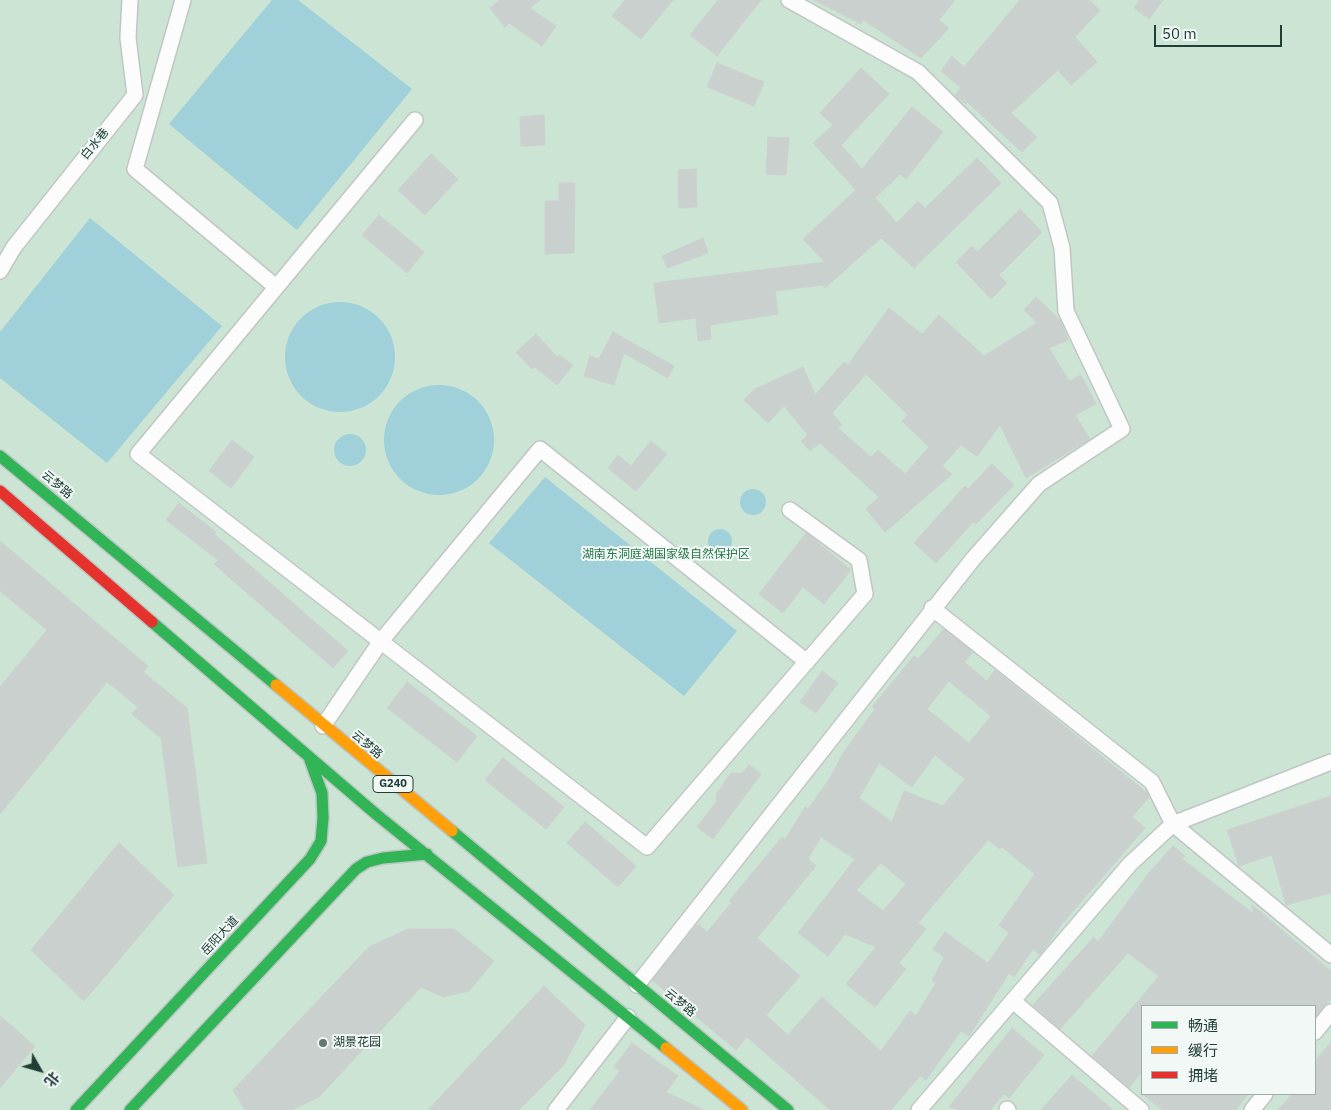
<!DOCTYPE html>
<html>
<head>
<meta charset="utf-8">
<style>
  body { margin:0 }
  #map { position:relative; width:1331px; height:1110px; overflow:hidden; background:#e3e9e6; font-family:"IBM Plex Sans","Noto Sans SC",sans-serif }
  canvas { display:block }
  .legend { position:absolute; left:1141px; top:1005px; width:175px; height:90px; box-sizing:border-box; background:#f1f8f5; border:1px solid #9dada9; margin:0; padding:6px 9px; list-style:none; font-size:15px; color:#203d37 }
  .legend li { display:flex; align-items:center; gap:10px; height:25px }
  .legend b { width:25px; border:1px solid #9dada9 }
  .north { position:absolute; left:15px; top:1045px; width:50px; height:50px; -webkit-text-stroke:4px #f1f8f5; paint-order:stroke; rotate:128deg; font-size:14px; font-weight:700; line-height:20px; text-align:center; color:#203d37 }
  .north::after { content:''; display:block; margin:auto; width:18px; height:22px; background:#203d37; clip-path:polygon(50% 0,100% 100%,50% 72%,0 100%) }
  .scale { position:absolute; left:1154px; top:25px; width:128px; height:22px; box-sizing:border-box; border:2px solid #203d37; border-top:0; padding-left:6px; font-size:15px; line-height:18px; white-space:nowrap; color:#203d37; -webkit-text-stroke:4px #f1f8f5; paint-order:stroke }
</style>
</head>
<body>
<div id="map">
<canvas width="1331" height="1110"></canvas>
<ul class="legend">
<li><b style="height:6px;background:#30b455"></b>畅通</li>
<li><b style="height:6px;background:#ff9f0a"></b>缓行</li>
<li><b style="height:6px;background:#e5322d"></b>拥堵</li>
</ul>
<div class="north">北</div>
<div class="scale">50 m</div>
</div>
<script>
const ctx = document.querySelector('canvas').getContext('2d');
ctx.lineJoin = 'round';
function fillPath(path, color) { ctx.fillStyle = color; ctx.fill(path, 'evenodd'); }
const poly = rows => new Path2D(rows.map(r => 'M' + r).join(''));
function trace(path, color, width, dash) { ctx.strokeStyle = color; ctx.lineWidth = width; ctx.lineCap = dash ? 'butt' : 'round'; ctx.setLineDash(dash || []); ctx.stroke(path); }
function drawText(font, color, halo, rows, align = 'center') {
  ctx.font = font + ' "IBM Plex Sans","Noto Sans SC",sans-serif'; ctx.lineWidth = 4; ctx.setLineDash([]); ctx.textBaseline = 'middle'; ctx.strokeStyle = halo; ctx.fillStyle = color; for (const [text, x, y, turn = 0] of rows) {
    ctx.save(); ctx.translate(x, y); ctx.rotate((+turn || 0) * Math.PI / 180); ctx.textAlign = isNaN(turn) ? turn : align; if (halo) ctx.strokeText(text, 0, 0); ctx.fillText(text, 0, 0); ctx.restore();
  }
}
fillPath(poly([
  [0,0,1331,0,1331,1110,0,1110],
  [1142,1006,1315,1006,1315,1094,1142,1094]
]), '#cbe4d3');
fillPath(poly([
  [272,0,298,0,412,89,297,230,169,124],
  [90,218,222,326,107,463,0,378,0,332],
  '285 357a55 55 0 1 1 110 0a55 55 0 1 1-110 0Z',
  '384 440a55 55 0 1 1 110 0a55 55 0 1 1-110 0Z',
  '334 450a16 16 0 1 1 32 0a16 16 0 1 1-32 0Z',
  [545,477,737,631,684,696,489,543],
  '740 502a13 13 0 1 1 26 0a13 13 0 1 1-26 0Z',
  '708 541a12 12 0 1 1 24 0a12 12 0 1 1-24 0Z'
]), '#a0d0da');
const building = poly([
  [500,0,540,0,530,8,556,26,542,46,509,23,505,27,490,8,500,0],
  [625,0,673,0,641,39,612,16,625,0],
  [718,0,761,0,717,56,690,35,718,0],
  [814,0,955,0,939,20,949,28,921,58,863,20,861,24,814,0],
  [1020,0,1089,0,1100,10,1075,37,1097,62,1071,85,1058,70,1011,113,1037,137,1022,152,967,102,966,104,955,95,961,88,941,71,952,56,964,67,1020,0],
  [1140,0,1163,0,1149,19,1134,8,1140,0],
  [717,63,764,82,754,106,707,87,717,63],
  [861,68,889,94,841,145,862,169,912,107,943,132,906,179,900,174,875,198,897,223,918,201,925,208,977,158,1001,183,914,268,881,238,825,288,823,285,775,291,778,314,710,325,711,339,698,341,696,318,659,323,654,283,825,262,803,239,856,190,813,143,833,125,820,113,861,68],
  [544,115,545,145,521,146,520,117,544,115],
  [768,137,789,138,786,175,766,174,768,137],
  [431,154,458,179,425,215,398,190,431,154],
  [696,169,697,207,679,208,678,170,696,169],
  [559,183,575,183,574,253,545,254,545,201,559,201,559,183],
  [1020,209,1042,232,999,275,1007,283,991,299,956,262,972,246,977,252,1020,209],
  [379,215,424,252,407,273,362,235,379,215],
  [703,238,708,253,667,268,662,256,703,238],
  [1036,297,1060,320,1068,340,1049,348,1069,381,1081,375,1096,404,1075,415,1090,439,1026,478,1000,425,977,456,961,445,942,466,952,474,885,532,866,509,879,497,820,443,810,451,801,441,808,435,784,406,768,423,744,400,755,389,803,367,815,395,844,362,848,365,889,308,922,334,939,315,984,356,1037,323,1024,310,1036,297],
  [866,374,908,415,902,421,929,447,905,474,878,450,871,457,838,428,842,425,832,413,866,374],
  [613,332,674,366,668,378,624,353,614,385,584,376,590,356,599,359,613,332],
  [536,334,557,357,559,355,573,365,557,385,535,367,532,369,516,352,536,334],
  [232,440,254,457,231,488,209,471,232,440],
  [651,441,667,454,636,491,608,468,618,455,631,466,651,441],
  [992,464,1014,485,976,524,973,522,936,563,914,543,965,486,968,489,992,464],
  [179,503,216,532,214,534,348,651,333,668,214,564,218,560,166,520,179,503],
  [806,533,851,570,824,604,803,587,783,613,759,594,806,533],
  [0,541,148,666,143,672,187,708,207,863,178,867,161,738,132,714,138,707,107,682,0,814,0,687,47,630,0,591,0,541],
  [944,629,973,652,964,662,987,681,995,670,1147,793,1149,797,1132,817,1145,828,1061,925,1040,955,1033,949,1014,977,1009,973,969,1036,961,1031,926,1080,920,1076,891,1110,830,1110,747,1037,736,1050,652,980,698,924,707,932,731,903,729,901,782,837,785,840,805,807,808,809,830,778,843,753,875,709,872,707,914,656,918,659,944,629],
  [949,681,991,716,969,743,927,709,949,681],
  [935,755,965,779,943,806,904,791,892,822,859,798,879,763,912,787,935,755],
  [821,837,855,859,798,933,828,956,845,934,876,947,846,984,875,1007,906,969,899,963,926,929,918,923,988,840,1000,849,1002,847,1035,874,999,925,1009,933,988,963,945,932,933,949,944,957,932,981,936,983,916,1016,910,1011,881,1051,822,997,788,1035,766,1015,800,976,757,938,816,866,808,859,821,837],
  [881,863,906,884,883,911,856,890,881,863],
  [822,671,838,683,816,713,800,702,822,671],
  [407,682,477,736,457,762,387,708,407,682],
  [503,758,564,807,546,829,485,780,503,758],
  [749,765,761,774,713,839,697,827,716,802,717,793,731,773,743,773,749,765],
  [1331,796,1331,893,1286,905,1272,855,1239,866,1227,830,1331,796],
  [585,822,636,866,618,887,567,843,585,822],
  [119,843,174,895,84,1001,31,950,119,843],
  [1173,846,1185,856,1182,859,1254,914,1251,904,1331,971,1331,999,1315,1017,1315,1006,1142,1006,1142,1072,1129,1088,1092,1056,1159,976,1128,953,1060,1029,1033,1005,1094,937,1098,942,1148,874,1173,846],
  [408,929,454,929,494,961,469,991,443,997,421,987,319,1097,292,1110,245,1110,233,1090,369,947,408,929],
  [544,986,585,1025,563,1066,519,1110,428,1110,544,986],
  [0,1016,35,1046,0,1088,0,1016],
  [1012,1028,1044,1055,1009,1098,1004,1094,990,1110,960,1110,949,1107,1012,1028],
  [1331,1042,1331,1110,1278,1110,1292,1094,1315,1094,1315,1061,1331,1042],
  [632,1043,678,1076,666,1092,704,1110,590,1110,620,1071,614,1067,632,1043],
  [1072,1075,1113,1110,1041,1110,1072,1075],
  [1142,1094,1248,1094,1236,1110,1163,1110,1142,1094]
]);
fillPath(building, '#cad0ce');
trace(building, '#cbd2cf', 1);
const street = poly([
  [183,0,135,169,276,287],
  [415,120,138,454,647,847,865,594,859,560,790,510],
  [0,271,14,247,135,95,128,38,130,0],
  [932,608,1152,782,1173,824,1331,955],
  [323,726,381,641,540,449,807,662],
  [637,985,973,559,1039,484,1122,429,1066,311,1062,248,1050,203,918,72,789,0],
  [1013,1001,1141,1110],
  [1315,1032,1331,1012],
  [1007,1109,1008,1110],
  [556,1110,628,1017],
  [919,1110,1130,864,1173,824,1331,762],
  [1252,1110,1265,1094]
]);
const fast = poly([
  [0,456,276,685],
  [152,622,377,815,666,1048],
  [452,831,788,1110],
  [76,1110,310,859,321,841,323,818,322,793,310,760],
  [130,1110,356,869,367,862,383,858,427,854]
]);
const slow = poly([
  [276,685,452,831],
  [666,1048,742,1110]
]);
const jam = poly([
  [0,491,152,622]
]);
trace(street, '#c0c6c4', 18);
trace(fast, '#bbc5c3', 14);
trace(slow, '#bbc5c3', 14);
trace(jam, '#bbc5c3', 14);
trace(street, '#fbfcfb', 15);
trace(fast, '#30b455', 11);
trace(slow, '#ff9f0a', 11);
trace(jam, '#e5322d', 11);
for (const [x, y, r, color] of [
  [323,1043,5,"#647974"]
]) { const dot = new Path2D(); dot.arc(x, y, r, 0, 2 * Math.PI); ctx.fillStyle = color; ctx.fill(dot); trace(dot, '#f1f8f5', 2); }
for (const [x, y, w] of [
  [393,784,40]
]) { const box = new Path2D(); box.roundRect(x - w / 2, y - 8.5, w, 17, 4); ctx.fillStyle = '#f1f8f5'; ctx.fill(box); trace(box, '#203d37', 1); }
drawText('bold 11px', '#203d37', null, [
  ["G240",393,784]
]);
drawText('12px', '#203d37', '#f1f8f5', [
  ["白水巷",95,144,-51],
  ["云梦路",57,485,40],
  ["云梦路",367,745,40],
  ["岳阳大道",220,936,-47],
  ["云梦路",680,1003,39]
]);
drawText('12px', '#27764a', '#f1f8f5', [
  ["湖南东洞庭湖国家级自然保护区",666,555]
]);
drawText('12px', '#203d37', '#f1f8f5', [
  ["湖景花园",333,1043]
], 'left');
</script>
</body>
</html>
